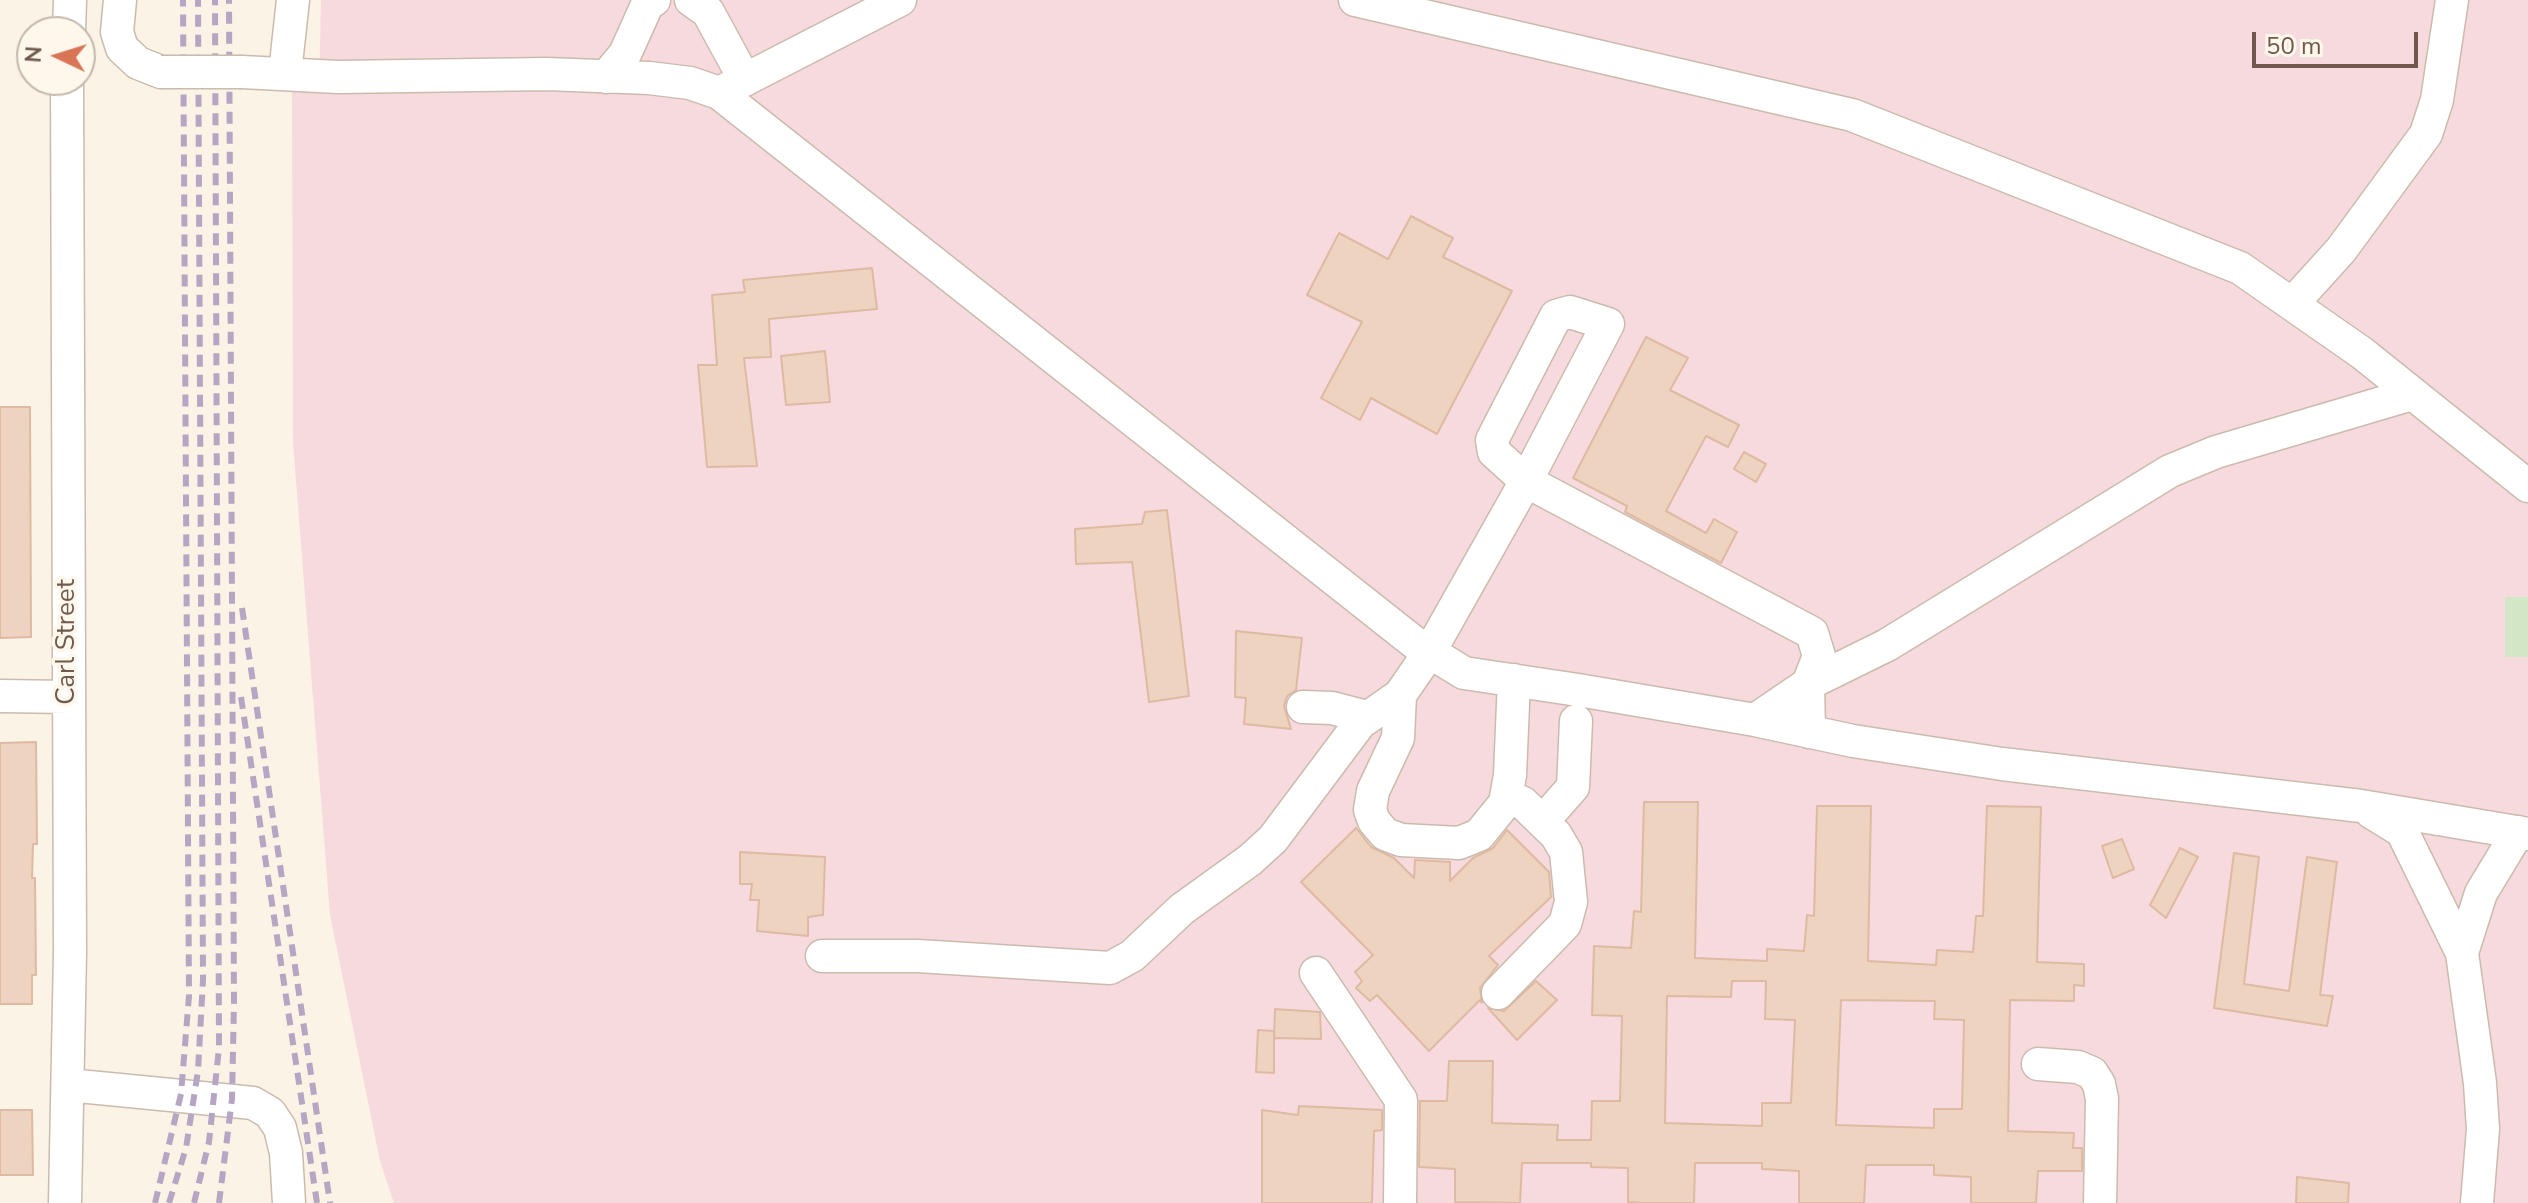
<!DOCTYPE html>
<html>
<head>
<meta charset="utf-8">
<style>
  body { margin:0 }
  #map { position:relative; width:2528px; height:1203px; overflow:hidden; background:#faf3e6; font-family:"Nunito Sans",sans-serif }
  canvas { display:block }
  .north { position:absolute; left:16px; top:16px; width:80px; height:80px; box-sizing:border-box; background:#fdf7ec; border:2px solid #c5b8ac; border-radius:50%; rotate:274deg; font-size:22px; font-weight:700; line-height:32px; text-align:center; color:#715a4d }
  .north::after { content:''; display:block; margin:auto; width:28px; height:36px; background:#d97557; clip-path:polygon(50% 0,100% 100%,50% 72%,0 100%) }
  .scale { position:absolute; left:2252px; top:32px; width:166px; height:36px; box-sizing:border-box; border:4px solid #715a4d; border-top:0; padding-left:10px; font-size:24px; line-height:28px; white-space:nowrap; color:#715a4d; -webkit-text-stroke:6px #fdf7ec; paint-order:stroke }
</style>
</head>
<body>
<div id="map">
<canvas width="2528" height="1203"></canvas>
<div class="north">N</div>
<div class="scale">50 m</div>
</div>
<script>
const ctx = document.querySelector('canvas').getContext('2d');
ctx.lineJoin = 'round';
function fillPath(path, color) { ctx.fillStyle = color; ctx.fill(path, 'evenodd'); }
const poly = rows => new Path2D(rows.map(r => 'M' + r).join(''));
function trace(path, color, width, dash) { ctx.strokeStyle = color; ctx.lineWidth = width; ctx.lineCap = dash ? 'butt' : 'round'; ctx.setLineDash(dash || []); ctx.stroke(path); }
function drawText(font, color, halo, rows, align = 'center') {
  ctx.font = font + ' "Nunito Sans",sans-serif'; ctx.lineWidth = 7; ctx.setLineDash([]); ctx.textBaseline = 'middle'; ctx.strokeStyle = halo; ctx.fillStyle = color; for (const [text, x, y, turn = 0] of rows) {
    ctx.save(); ctx.translate(x, y); ctx.rotate((+turn || 0) * Math.PI / 180); ctx.textAlign = isNaN(turn) ? turn : align; if (halo) ctx.strokeText(text, 0, 0); ctx.fillText(text, 0, 0); ctx.restore();
  }
}
fillPath(poly([
  [321,0,2528,0,2528,1203,394,1203,380,1161,330,915,293,442,292,92,319,91]
]), '#f7dade');
fillPath(poly([
  [2505,597,2528,597,2528,657,2505,657]
]), '#d3e7c6');
const building = poly([
  [1411,216,1453,238,1443,257,1512,291,1437,434,1371,398,1360,420,1321,398,1362,322,1307,295,1339,233,1388,259,1411,216],
  [872,268,877,309,769,319,771,357,744,358,757,466,707,467,698,365,717,365,712,295,745,292,743,280,872,268],
  [1646,337,1688,358,1670,390,1739,425,1728,447,1706,436,1666,511,1706,533,1714,519,1737,532,1721,563,1625,512,1627,506,1573,478,1646,337],
  [825,351,830,402,786,405,781,356,825,351],
  [0,407,30,407,31,637,0,638,0,407],
  [1744,452,1766,464,1756,482,1734,469,1744,452],
  [1167,510,1189,696,1149,702,1132,562,1076,564,1075,529,1142,524,1145,512,1167,510],
  [1236,631,1302,638,1296,690,1287,696,1284,706,1291,729,1244,724,1246,698,1235,697,1236,631],
  [36,742,37,844,33,844,32,878,35,878,36,975,32,975,32,1004,0,1004,0,743,36,742],
  [1644,802,1698,802,1695,958,1767,961,1767,949,1804,951,1807,915,1814,916,1817,806,1871,806,1868,961,1936,965,1937,950,1973,952,1976,916,1983,916,1987,806,2041,807,2037,962,2084,964,2084,986,2074,985,2074,1001,2010,1000,2008,1131,2074,1133,2073,1148,2082,1148,2082,1171,2038,1171,2036,1203,1971,1203,1971,1177,1934,1175,1934,1165,1866,1165,1864,1203,1799,1203,1799,1171,1762,1169,1762,1163,1695,1163,1694,1203,1643,1203,1628,1202,1628,1168,1591,1167,1591,1163,1522,1163,1520,1203,1455,1202,1455,1169,1419,1167,1420,1101,1447,1101,1449,1061,1493,1061,1492,1123,1558,1125,1557,1140,1591,1140,1592,1101,1620,1101,1622,1016,1592,1015,1594,946,1631,948,1634,911,1641,912,1644,802],
  [1732,981,1766,981,1765,1019,1795,1020,1791,1103,1762,1103,1762,1126,1665,1123,1667,996,1731,997,1732,981],
  [1841,1000,1935,1001,1934,1019,1964,1020,1962,1109,1934,1109,1934,1128,1836,1125,1841,1000],
  [1356,828,1371,847,1394,858,1414,878,1415,860,1450,862,1450,881,1473,858,1493,848,1507,830,1549,872,1551,897,1489,956,1498,965,1480,988,1482,1003,1480,1000,1429,1051,1377,995,1370,1001,1356,988,1362,981,1355,972,1373,955,1301,882,1356,828],
  [2122,839,2134,869,2113,878,2102,846,2122,839],
  [2180,848,2198,857,2166,918,2150,905,2180,848],
  [740,852,825,857,823,915,808,917,808,936,757,931,759,900,750,900,752,884,740,884,740,852],
  [2234,853,2259,857,2244,984,2289,991,2307,857,2337,862,2320,995,2333,996,2327,1026,2214,1008,2234,853],
  [1536,981,1557,1000,1517,1040,1488,1008,1504,1011,1536,981],
  [1275,1009,1320,1012,1321,1039,1274,1038,1274,1073,1256,1072,1258,1030,1274,1031,1274,1037,1275,1009],
  [1299,1106,1382,1110,1382,1130,1374,1131,1372,1203,1262,1203,1262,1110,1298,1115,1299,1106],
  [0,1110,32,1110,33,1175,0,1175,0,1110],
  [2297,1177,2349,1183,2348,1203,2296,1203,2297,1177]
]);
fillPath(building, '#edd3c0');
trace(building, '#debaa2', 2);
const minor = poly([
  [120,0,117,32,122,48,138,63,161,72],
  [691,0,708,12,745,80],
  [1355,0,1852,115,2240,268,2362,353,2528,486],
  [69,32,70,0],
  [242,72,338,77,547,74,649,78,690,83,719,93,1415,643,1464,673,1578,690,1755,720,1853,741,2002,764,2361,806,2528,834],
  [285,73,293,0],
  [606,77,625,54,647,5,654,0],
  [719,93,900,0],
  [2292,304,2341,250,2426,134,2437,100,2452,0],
  [1400,695,1398,738,1373,791,1370,810,1374,821,1385,834,1401,840,1459,843,1479,835,1505,803,1510,775,1514,680],
  [0,696,68,697],
  [1303,707,1332,708,1366,717],
  [1755,720,1808,684,1887,645,2170,471,2216,452,2412,394],
  [2371,812,2402,831,2462,953],
  [1543,821,1573,787,1576,721],
  [822,956,918,956,1110,968,1132,956,1182,909,1250,860,1273,839,1360,723,1400,695,1429,653,1526,481,1608,324,1570,312,1556,316,1492,440,1494,452,1526,481,1812,633,1819,656,1808,684,1809,732],
  [1316,973,1401,1100,1400,1203],
  [1498,993,1565,924,1571,902,1566,852,1556,835,1523,803,1507,796],
  [2038,1064,2078,1067,2092,1073,2099,1084,2102,1099,2100,1203],
  [68,1085,253,1103,270,1113,280,1128,286,1153,289,1203],
  [65,1203,70,952,67,80],
  [2477,1203,2483,1129,2480,1083,2462,953,2481,893,2518,832]
]);
trace(minor, '#cbbbad', 35);
trace(minor, '#fff', 32);
trace(poly([
  [242,608,330,1203],
  [241,697,317,1203],
  [155,1203,181,1094,189,996,183,0],
  [169,1203,186,1148,198,1071,203,980,198,0],
  [194,1203,209,1142,219,1048,215,0],
  [219,1203,232,1099,234,1002,229,0]
]), '#b6a6c3', 6, [12, 8]);
const minorBridge = poly([
  [161,72,242,72]
]);
trace(minorBridge, '#cbbbad', 35, []);
trace(minorBridge, '#fff', 32);
drawText('26px', '#715a4d', '#fdf7ec', [
  ["Carl Street",68,642,-90]
]);
</script>
</body>
</html>
